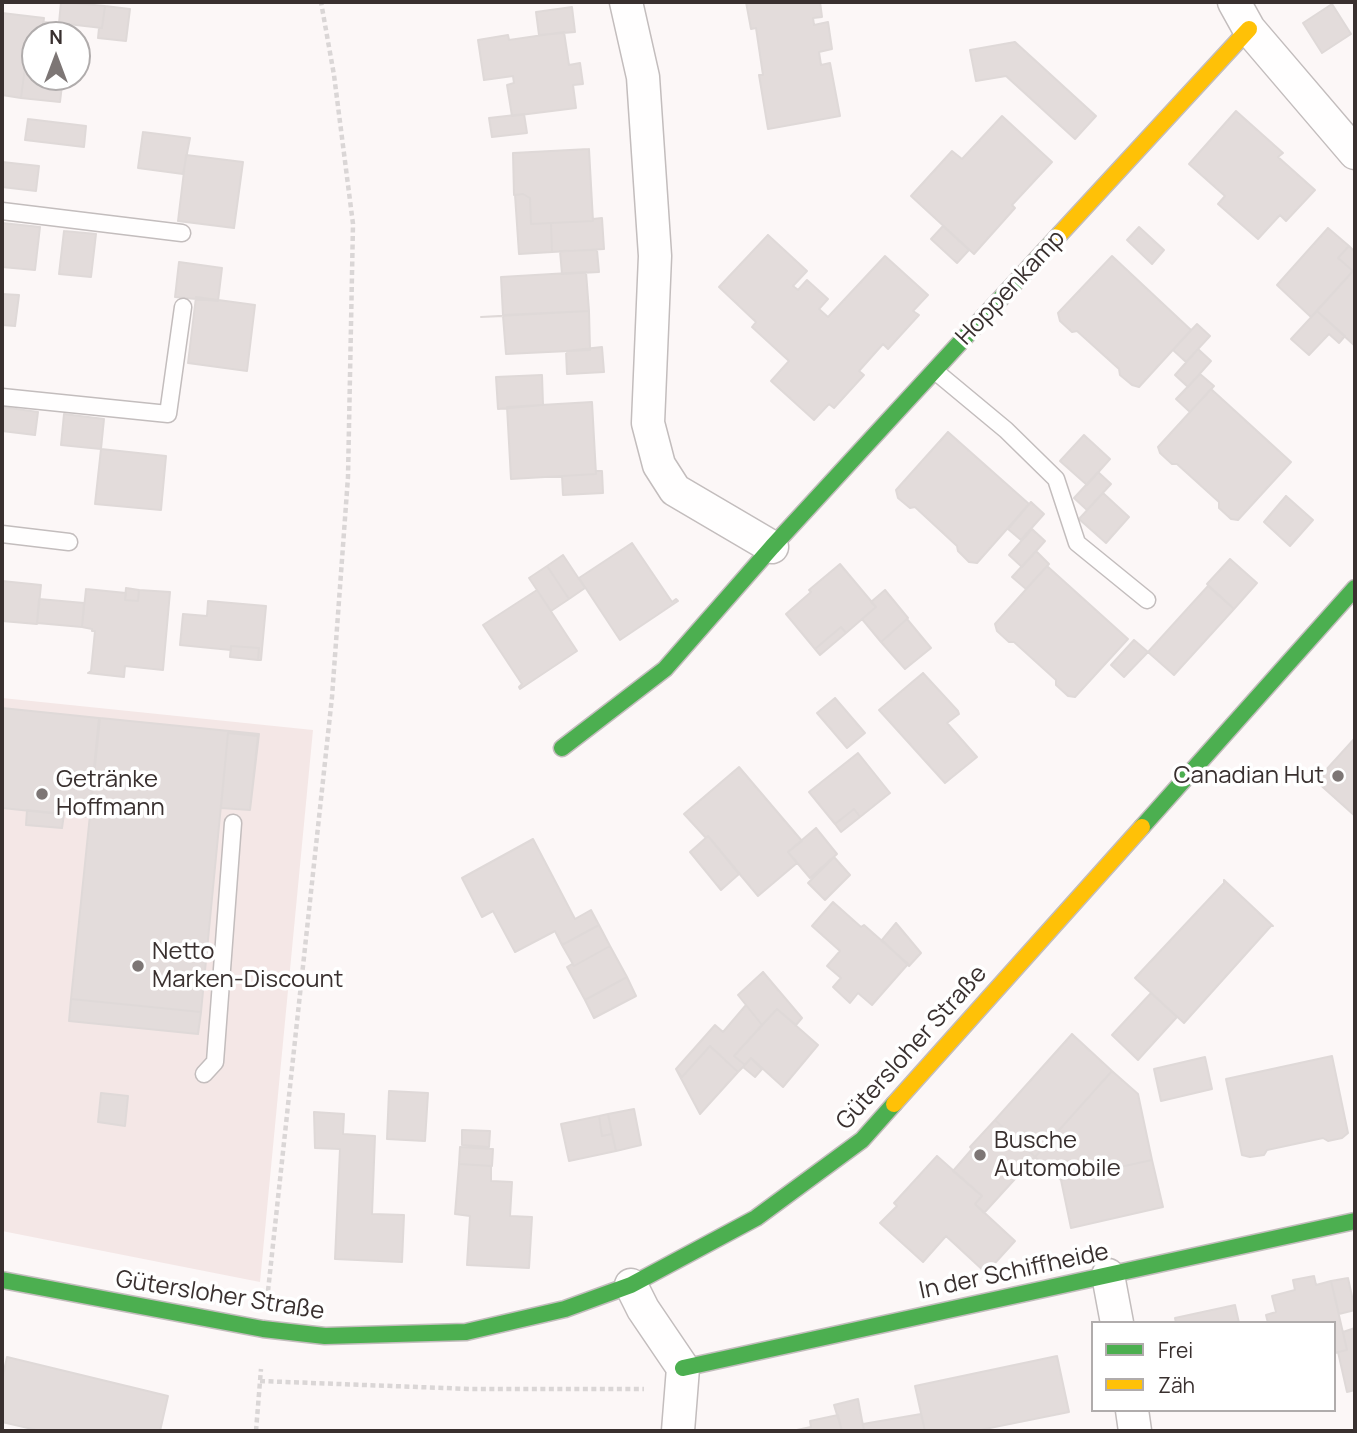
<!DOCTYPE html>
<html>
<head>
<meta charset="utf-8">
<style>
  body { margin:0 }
  #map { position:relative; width:1357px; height:1433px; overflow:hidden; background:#fcf7f7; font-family:Manrope,sans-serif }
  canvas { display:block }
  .frame { position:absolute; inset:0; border:4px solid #39302f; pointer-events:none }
  .legend { position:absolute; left:1091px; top:1321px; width:245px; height:91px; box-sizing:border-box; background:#fff; border:2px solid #b0acac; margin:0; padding:9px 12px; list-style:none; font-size:21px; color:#39302f }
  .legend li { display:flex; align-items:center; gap:14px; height:35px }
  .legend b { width:35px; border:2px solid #b0acac }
  .north { position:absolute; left:21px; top:21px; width:70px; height:70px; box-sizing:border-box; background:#fff; border:2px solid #b0acac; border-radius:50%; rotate:0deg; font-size:19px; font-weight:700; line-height:28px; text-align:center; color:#39302f }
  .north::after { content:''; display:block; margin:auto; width:24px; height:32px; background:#7d7675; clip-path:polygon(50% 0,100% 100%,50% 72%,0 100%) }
</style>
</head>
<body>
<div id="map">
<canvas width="1357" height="1433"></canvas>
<div class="frame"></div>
<ul class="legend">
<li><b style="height:9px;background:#4caf50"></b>Frei</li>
<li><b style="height:9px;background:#ffc107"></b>Zäh</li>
</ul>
<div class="north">N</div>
</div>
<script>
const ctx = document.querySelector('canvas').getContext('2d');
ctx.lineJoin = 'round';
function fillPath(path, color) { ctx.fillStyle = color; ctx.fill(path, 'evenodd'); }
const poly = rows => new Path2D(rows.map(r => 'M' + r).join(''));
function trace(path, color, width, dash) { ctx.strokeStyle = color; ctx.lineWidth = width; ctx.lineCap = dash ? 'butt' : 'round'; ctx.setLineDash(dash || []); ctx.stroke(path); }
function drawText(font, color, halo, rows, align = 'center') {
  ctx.font = font + ' Manrope,sans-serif'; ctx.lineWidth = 7; ctx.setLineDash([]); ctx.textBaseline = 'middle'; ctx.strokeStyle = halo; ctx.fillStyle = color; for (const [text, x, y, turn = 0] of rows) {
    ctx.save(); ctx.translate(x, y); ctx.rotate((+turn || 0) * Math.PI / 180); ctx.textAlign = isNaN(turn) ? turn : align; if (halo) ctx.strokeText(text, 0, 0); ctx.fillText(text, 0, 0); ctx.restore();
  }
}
fillPath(poly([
  [2,698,313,730,260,1282,2,1231]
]), '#f4e7e6');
const building = poly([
  [61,2,105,6,102,28,59,23,61,2],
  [746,2,820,2,822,17,813,18,814,25,828,22,832,49,819,52,821,65,830,63,840,116,768,129,759,75,763,75,756,28,751,29,746,2],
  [1332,4,1351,34,1322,53,1303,23,1332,4],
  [105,6,130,9,126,41,98,38,99,28,102,28,105,6],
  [572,7,575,32,539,35,536,12,572,7],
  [2,13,44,18,42,35,35,35,35,68,25,67,21,98,2,95,2,13],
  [43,22,69,24,68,35,42,35,43,22],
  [564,32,569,65,580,63,583,84,573,85,576,108,512,116,507,85,514,83,513,76,484,80,478,40,508,35,509,40,564,32],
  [1015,42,1096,116,1075,139,1006,76,976,81,970,50,1015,42],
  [25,67,35,68,35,77,63,77,60,102,21,98,25,67],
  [1236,111,1283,153,1278,157,1315,190,1286,221,1280,215,1258,239,1218,204,1225,196,1189,164,1236,111],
  [524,114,527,133,492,137,489,118,524,114],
  [1002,116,1052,162,1012,205,1015,208,974,254,911,196,952,151,962,159,1002,116],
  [28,119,86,126,84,147,25,140,28,119],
  [143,132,190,138,183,174,138,168,143,132],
  [589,149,593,221,531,224,530,198,523,194,514,195,513,153,589,149],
  [186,155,243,162,234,228,178,221,186,155],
  [2,162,39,166,36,191,2,187,2,162],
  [523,194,530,198,531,224,551,223,552,252,519,254,515,195,523,194],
  [602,218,604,249,552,252,551,223,593,221,593,219,602,218],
  [2,223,40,227,35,270,2,267,2,223],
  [943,226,969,250,957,263,931,239,943,226],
  [1139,227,1164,250,1152,264,1127,240,1139,227],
  [1328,228,1349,246,1338,258,1353,271,1311,317,1277,285,1328,228],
  [64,231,96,234,91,277,59,274,64,231],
  [768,235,807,271,793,286,798,290,807,280,828,299,819,309,828,317,885,256,928,295,913,311,919,315,888,349,883,344,859,371,864,375,834,408,829,404,814,420,771,381,789,361,752,327,756,322,719,287,768,235],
  [1349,246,1355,252,1355,346,1317,311,1353,271,1338,258,1349,246],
  [597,250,599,272,562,274,560,251,597,250],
  [1112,256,1191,330,1139,387,1132,385,1120,375,1119,369,1077,331,1072,332,1060,321,1058,313,1112,256],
  [179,262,222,268,218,301,175,297,179,262],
  [586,272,589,311,503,315,501,277,586,272],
  [2,294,19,295,15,326,2,325,2,294],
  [196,297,255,305,247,371,188,363,196,297],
  [589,311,590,350,506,354,503,316,481,317,589,311],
  [1317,311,1345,336,1339,343,1329,334,1309,355,1291,339,1317,311],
  [1197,324,1210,336,1186,362,1173,350,1197,324],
  [602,347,604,372,567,374,566,351,602,347],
  [1198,349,1211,361,1188,387,1175,375,1198,349],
  [1200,374,1214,386,1190,412,1176,399,1200,374],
  [542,375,543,405,498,409,496,377,542,375],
  [1211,389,1291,462,1238,520,1231,519,1219,508,1219,502,1177,464,1172,464,1160,453,1158,447,1211,389],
  [592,402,596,474,511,479,507,407,592,402],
  [2,407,38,412,35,435,2,431,2,407],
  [64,414,104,419,101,449,61,445,64,414],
  [948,432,1029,504,977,563,969,562,958,551,957,546,915,507,910,508,898,498,896,490,948,432],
  [1084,435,1110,459,1087,485,1060,461,1084,435],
  [101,449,166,456,161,510,95,504,101,449],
  [596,471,602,471,603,493,563,495,562,476,596,474,596,471],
  [1098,472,1111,484,1087,510,1074,498,1098,472],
  [1103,493,1129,517,1106,543,1079,519,1103,493],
  [1286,496,1313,520,1290,546,1264,522,1286,496],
  [1031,502,1044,514,1021,540,1008,529,1031,502],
  [1032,529,1045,541,1022,567,1009,555,1032,529],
  [632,543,672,602,676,599,678,601,620,640,579,578,632,543],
  [1036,551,1049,564,1026,589,1012,577,1036,551],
  [563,555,585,588,569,599,547,566,563,555],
  [1230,559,1257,583,1234,609,1207,584,1230,559],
  [840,564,876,607,846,633,841,627,815,649,786,614,811,592,809,590,840,564],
  [547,566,569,599,551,611,529,578,547,566],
  [1047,566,1128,639,1075,697,1068,696,1056,685,1056,680,1014,642,1009,642,997,631,995,624,1047,566],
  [2,581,41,585,37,624,2,621,2,581],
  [1208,586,1234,609,1174,675,1148,652,1208,586],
  [126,588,139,590,138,601,125,600,126,588],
  [86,589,126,593,125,600,138,601,139,590,170,592,163,670,125,666,124,677,88,673,91,671,95,631,92,631,92,629,82,627,86,589],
  [537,590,577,651,520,689,519,687,522,684,483,625,537,590],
  [885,590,908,618,881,642,862,619,876,607,871,602,885,590],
  [39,599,84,603,82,627,37,623,39,599],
  [208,601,266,606,261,660,258,660,259,648,231,646,231,650,180,645,183,614,207,616,208,601],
  [907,619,931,648,905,669,881,642,907,619],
  [841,627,846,633,820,655,815,649,841,627],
  [1134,640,1148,652,1124,677,1111,665,1134,640],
  [231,646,259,648,258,660,230,657,231,646],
  [923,673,958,711,959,714,947,723,977,757,945,783,879,710,923,673],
  [835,698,865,733,847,748,817,713,835,698],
  [2,708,99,718,89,817,2,808,2,708],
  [100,718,259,734,250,810,258,736,228,733,201,1012,71,999,100,718],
  [228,733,258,736,250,810,221,808,228,733],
  [1355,738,1355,816,1316,781,1355,738],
  [858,753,890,793,860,817,854,809,835,824,809,792,858,753],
  [739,767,802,841,788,852,797,863,758,896,708,836,706,838,684,814,739,767],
  [854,809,860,817,841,832,835,824,854,809],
  [27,810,64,814,62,828,26,825,27,810],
  [816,828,837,854,810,878,788,852,816,828],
  [708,836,739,874,721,890,690,852,708,836],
  [533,839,575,919,591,910,599,925,562,945,555,931,515,952,493,911,482,917,462,878,533,839],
  [834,857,850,875,825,900,808,883,834,857],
  [1224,880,1273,926,1271,926,1184,1023,1135,978,1224,883,1224,880],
  [833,902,861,927,864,925,908,964,872,1005,858,993,850,1003,833,987,841,978,827,966,840,951,812,926,833,902],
  [896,923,921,953,909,966,882,940,896,923],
  [599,925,610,946,574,966,562,945,599,925],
  [610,946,627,977,585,1000,567,967,572,964,574,966,610,946],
  [763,972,802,1018,796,1025,777,1009,762,1025,738,995,763,972],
  [627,977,636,996,594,1018,585,1000,627,977],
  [1151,993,1177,1017,1138,1060,1112,1035,1151,993],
  [71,999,201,1012,198,1034,69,1021,71,999],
  [746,1005,762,1025,734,1056,745,1065,738,1072,710,1046,682,1077,676,1069,715,1025,723,1032,746,1005],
  [777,1009,818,1045,783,1087,751,1058,745,1065,734,1056,777,1009],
  [1072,1034,1112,1071,1035,1157,995,1120,1072,1034],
  [710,1046,738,1072,700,1114,676,1069,682,1077,710,1046],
  [1332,1056,1348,1133,1342,1138,1328,1141,1323,1138,1267,1150,1264,1155,1250,1157,1242,1155,1226,1079,1332,1056],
  [1205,1057,1212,1089,1161,1101,1154,1069,1205,1057],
  [751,1058,762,1069,755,1077,743,1067,751,1058],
  [1112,1071,1138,1094,1152,1160,1061,1180,1035,1157,1112,1071],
  [389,1091,428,1093,425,1141,387,1139,389,1091],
  [101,1093,128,1096,125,1126,98,1122,101,1093],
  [634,1109,641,1145,616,1151,608,1114,634,1109],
  [314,1112,344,1114,343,1134,375,1136,372,1214,404,1215,402,1262,335,1259,340,1149,315,1148,314,1112],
  [608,1114,612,1134,602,1136,599,1116,608,1114],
  [599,1116,602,1136,612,1134,616,1151,569,1161,561,1124,599,1116],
  [995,1120,1035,1157,984,1213,975,1204,982,1196,953,1171,972,1149,970,1147,995,1120],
  [462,1130,490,1131,489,1147,462,1145,462,1130],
  [460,1147,493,1149,492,1166,459,1164,460,1147],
  [937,1156,982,1196,975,1204,1015,1241,986,1273,946,1236,923,1262,880,1223,897,1206,894,1203,937,1156],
  [1152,1160,1163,1207,1071,1228,1061,1180,1152,1160],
  [459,1164,491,1166,491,1181,512,1182,510,1216,532,1217,529,1268,467,1265,470,1216,455,1214,459,1164],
  [1314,1276,1316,1285,1331,1281,1347,1350,1334,1353,1334,1323,1268,1323,1266,1315,1276,1312,1272,1296,1295,1290,1293,1280,1314,1276],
  [1348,1278,1355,1310,1339,1314,1331,1281,1348,1278],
  [1235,1305,1239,1323,1176,1323,1175,1318,1235,1305],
  [1355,1328,1355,1390,1347,1392,1338,1352,1347,1350,1343,1332,1355,1328],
  [1057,1356,1069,1412,975,1431,925,1431,915,1386,1057,1356],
  [7,1357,168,1396,160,1431,41,1431,2,1422,2,1380,7,1357],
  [858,1399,864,1431,842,1431,834,1405,858,1399],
  [921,1414,925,1431,864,1431,863,1424,921,1414],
  [838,1415,842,1431,792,1431,811,1427,810,1421,838,1415]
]);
fillPath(building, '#e3dcdb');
trace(building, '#dfd9d8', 2);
const lane = poly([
  [2,211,182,233],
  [935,371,1006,430,1056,479,1077,543,1147,600],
  [2,397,168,414,183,307],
  [2,534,69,542],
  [204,1074,215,1062,233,823]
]);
const street = poly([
  [626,2,643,77,655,256,648,423,659,465,675,490,772,547],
  [1234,2,1249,29,1355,153],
  [1108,1275,1117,1323],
  [631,1285,643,1309,683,1368,678,1431],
  [1132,1410,1135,1431]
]);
const fast = poly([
  [562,748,665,669,772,547,1060,234],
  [1142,827,1355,588],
  [2,1280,263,1329,325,1336,466,1332,565,1309,631,1285,756,1218,862,1140,894,1104],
  [683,1368,1355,1221]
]);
const slow = poly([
  [1060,234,1249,29],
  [894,1104,1142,827]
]);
trace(lane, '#c3bdbd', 19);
trace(street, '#c3bdbd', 35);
trace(fast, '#c3bdbd', 19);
trace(slow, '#c3bdbd', 19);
trace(poly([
  [268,1291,332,697,348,477,353,224,334,75,321,2],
  [260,1381,470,1389,644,1389],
  [256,1431,261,1369]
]), '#dad6d6', 4.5, [5, 3.5]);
trace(lane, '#fffefe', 16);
trace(street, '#fffefe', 32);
trace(fast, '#4caf50', 16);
trace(slow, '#ffc107', 16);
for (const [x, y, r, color] of [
  [1338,776,7,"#7d7675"],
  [42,794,7,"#7d7675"],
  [138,966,7,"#7d7675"],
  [980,1155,7,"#7d7675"]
]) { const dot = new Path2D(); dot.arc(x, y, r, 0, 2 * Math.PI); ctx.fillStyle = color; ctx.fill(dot); trace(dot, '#fff', 2.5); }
drawText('24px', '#39302f', '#fff', [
  ["Hoppenkamp",1011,288,-47],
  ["Gütersloher Straße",912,1048,-48],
  ["In der Schiffheide",1014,1272,-12],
  ["Gütersloher Straße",220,1296,9]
]);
drawText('24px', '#39302f', '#fff', [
  ["Canadian Hut",1324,776,"right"],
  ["Getränke",56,780],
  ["Hoffmann",56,808],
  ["Netto",152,952],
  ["Marken-Discount",152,980],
  ["Busche",994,1141],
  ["Automobile",994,1169]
], 'left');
</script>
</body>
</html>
